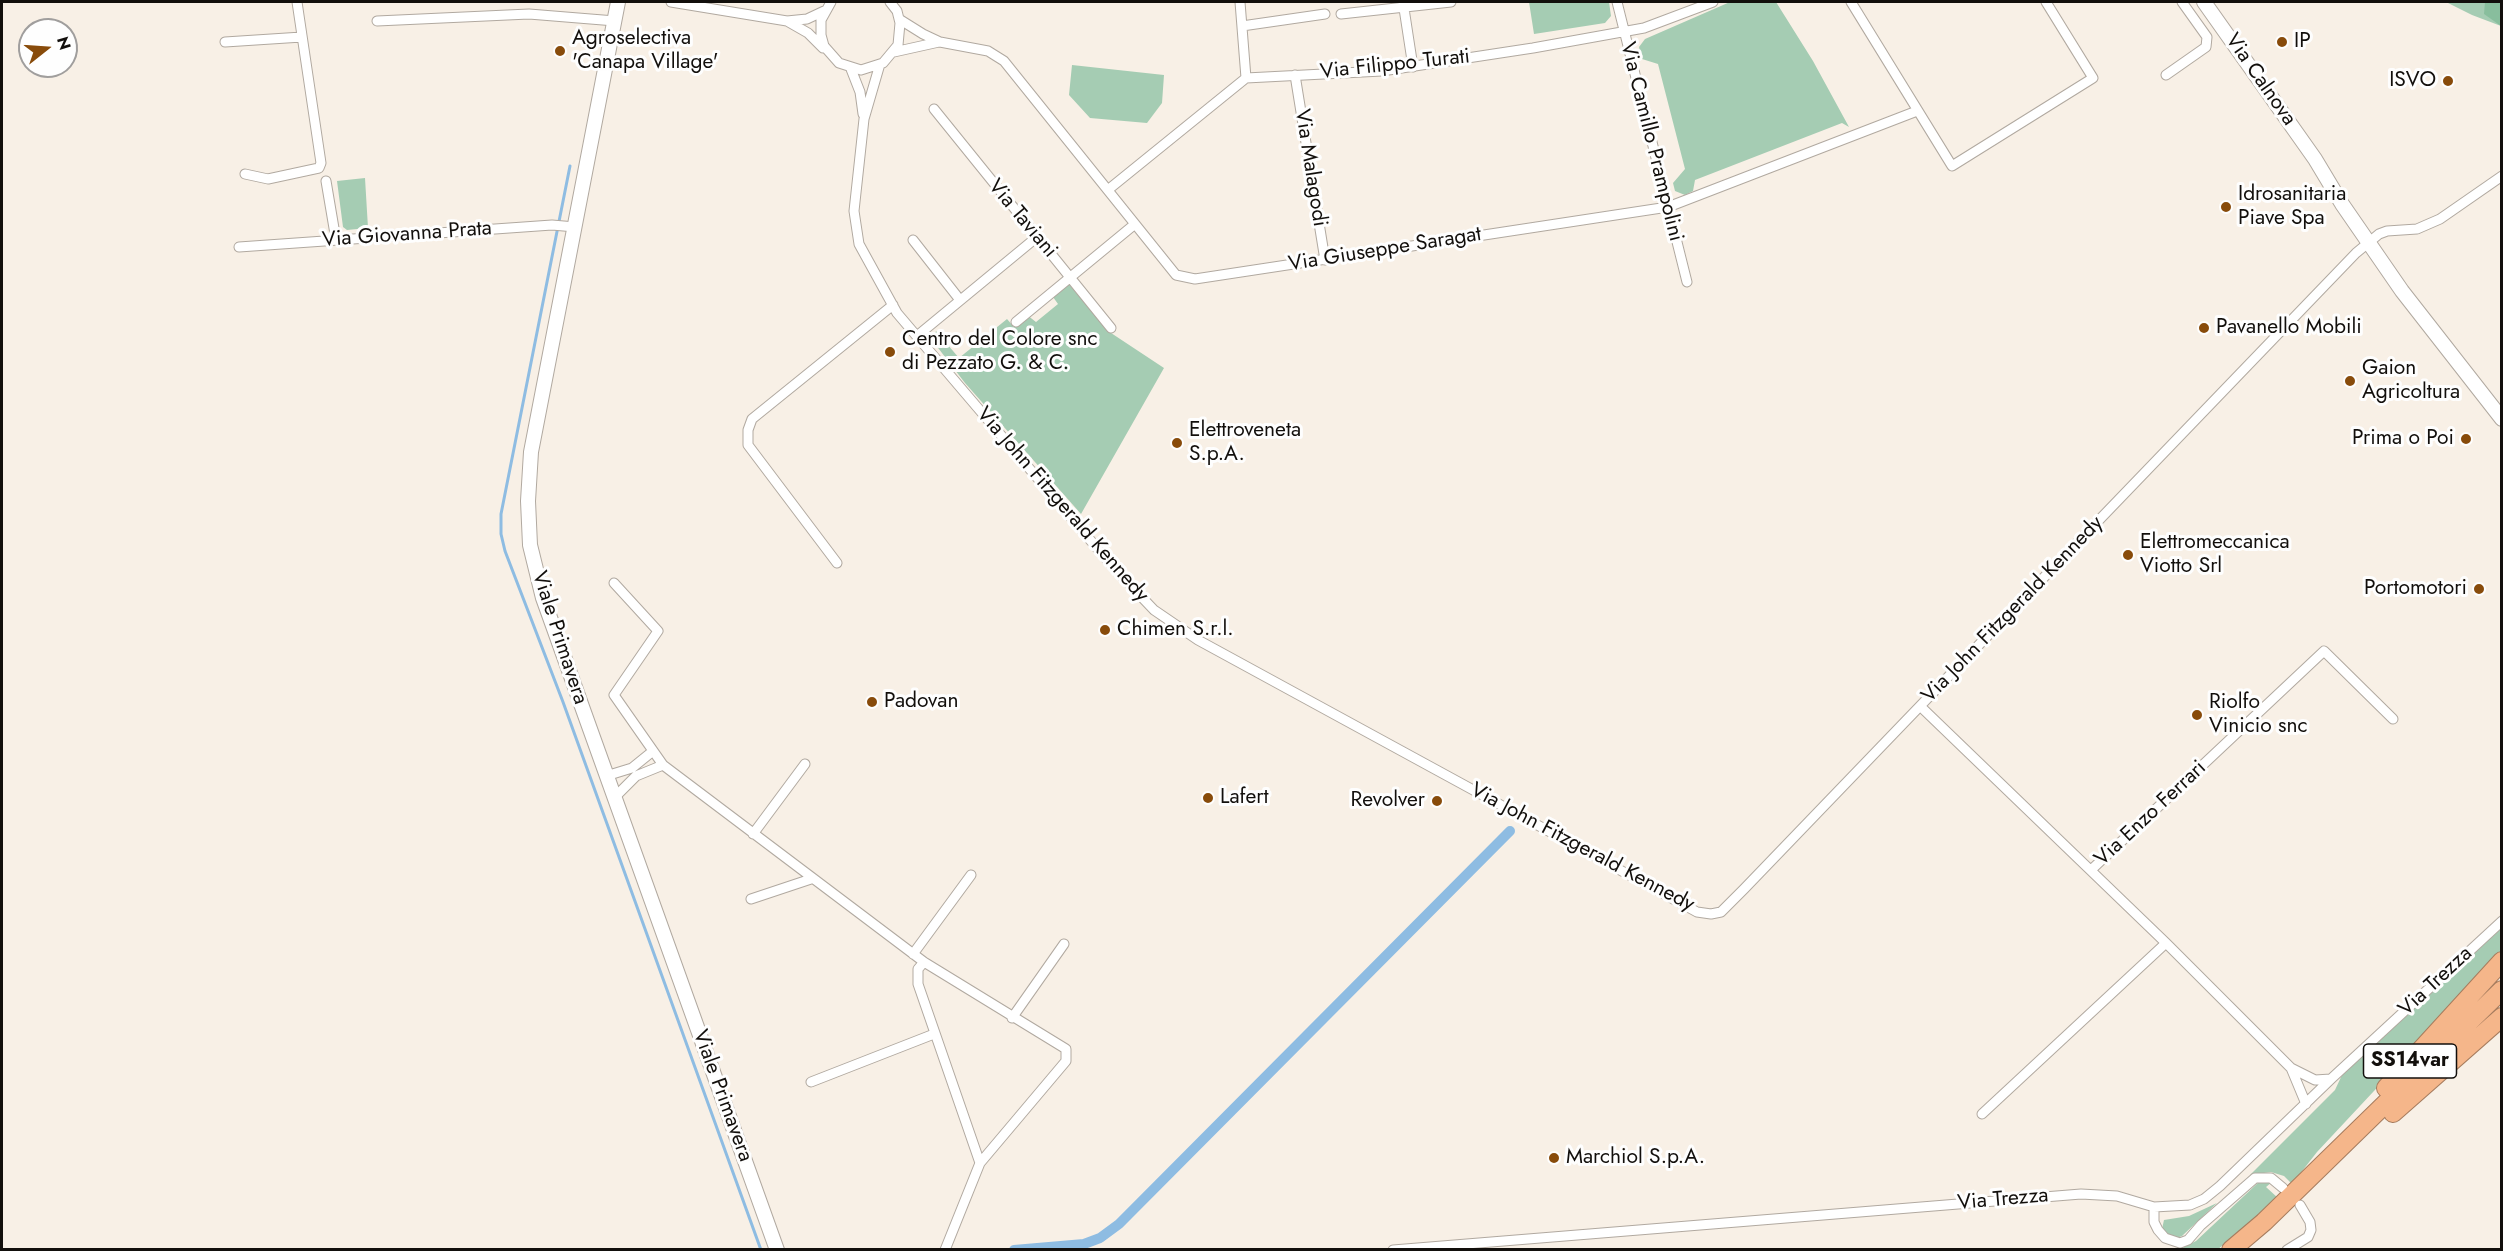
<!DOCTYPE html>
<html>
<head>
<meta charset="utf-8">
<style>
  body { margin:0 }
  #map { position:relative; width:2503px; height:1251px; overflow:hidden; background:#f8f0e6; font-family:Jost,sans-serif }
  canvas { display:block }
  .frame { position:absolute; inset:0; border:3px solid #120f0c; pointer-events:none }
  .north { position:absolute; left:18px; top:18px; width:60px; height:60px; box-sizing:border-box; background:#fefefe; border:2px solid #a09e9d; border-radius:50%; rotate:73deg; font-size:16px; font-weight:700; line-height:24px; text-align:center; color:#120f0c }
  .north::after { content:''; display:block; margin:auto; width:21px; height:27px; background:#884b0a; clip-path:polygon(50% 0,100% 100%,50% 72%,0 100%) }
</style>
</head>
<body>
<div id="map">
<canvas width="2503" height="1251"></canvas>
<div class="frame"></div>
<div class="north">N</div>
</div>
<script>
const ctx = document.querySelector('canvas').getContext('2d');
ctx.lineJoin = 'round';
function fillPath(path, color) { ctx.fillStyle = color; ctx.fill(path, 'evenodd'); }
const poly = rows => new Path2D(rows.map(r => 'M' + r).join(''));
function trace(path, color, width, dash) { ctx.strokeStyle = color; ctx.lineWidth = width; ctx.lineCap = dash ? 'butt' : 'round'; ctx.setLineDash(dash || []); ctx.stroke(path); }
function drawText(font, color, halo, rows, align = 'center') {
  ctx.font = font + ' Jost,sans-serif'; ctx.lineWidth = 6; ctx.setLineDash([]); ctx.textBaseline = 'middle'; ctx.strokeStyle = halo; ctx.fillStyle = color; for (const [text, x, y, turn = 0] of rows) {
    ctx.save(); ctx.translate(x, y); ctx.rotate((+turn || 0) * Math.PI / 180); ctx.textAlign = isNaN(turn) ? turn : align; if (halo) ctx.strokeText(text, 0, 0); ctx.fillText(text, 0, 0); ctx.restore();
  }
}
fillPath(poly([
  [1529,2,1609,2,1611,16,1605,23,1534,34],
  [1730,2,1776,2,1813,61,1849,127,1842,123,1695,180,1693,191,1685,195,1675,191,1673,183,1685,169,1658,64,1642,59,1639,47,1645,39],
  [2446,2,2501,2,2501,26,2472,15],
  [1072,65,1164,75,1162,103,1147,123,1090,118,1069,95],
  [365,178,368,228,347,230,343,227,337,181],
  [1068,283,1108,331,1164,368,1081,514,965,383,932,340,936,331,959,358,1007,319,1014,327,1027,315,1036,322,1058,304,1053,297],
  [2501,925,2501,955,2317,1152,2292,1184,2284,1176,2271,1172,2250,1175,2335,1090,2342,1075],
  [2260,1181,2272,1182,2266,1187,2278,1198,2243,1230,2218,1249,2183,1250,2182,1248,2196,1241],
  [2217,1203,2182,1236,2177,1238,2167,1235,2162,1229,2164,1220,2189,1216]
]), '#a5ccb3');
fillPath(poly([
  [2485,2,2501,2,2501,26,2484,14]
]), '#88be9d');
trace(poly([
  [570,166,501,514,501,534,505,551,563,702,761,1250]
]), '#8ebce2', 3);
trace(poly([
  [1014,1250,1084,1244,1100,1238,1119,1224,1510,831]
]), '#8ebce2', 10);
const street = poly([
  [671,2,787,21,807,19,824,11],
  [831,2,821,20,821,35,824,46,839,63,861,70,883,63,898,45,900,23,897,11,890,2],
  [1240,2,1246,78],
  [1403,2,1413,67],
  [1617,2,1687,282],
  [1851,2,1952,166,2093,78,2046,2],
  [1341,14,1451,2],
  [899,19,923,34,940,42,988,51,1004,61,1176,275,1195,279,1668,207,1917,111],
  [377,21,529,14,615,21],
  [787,21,808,33,823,48],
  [1242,26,1325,14],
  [225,42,302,37],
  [894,52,939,42],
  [880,64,864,119,854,211,859,244,897,313,1114,568,1154,610,1198,640,1697,912,1711,914,1721,912,1744,889,2356,253,2379,234,2387,231,2417,229,2440,219,2502,176],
  [851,69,860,92,863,114],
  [1295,75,1325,260],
  [2166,75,2206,47,2207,37,2182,2],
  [934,109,1111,328],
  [245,174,268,179,319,168,321,163,297,2],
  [326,181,336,240],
  [1109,189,1246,78,1382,71,1533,48,1644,28,1713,2],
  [913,240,960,300],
  [239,247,552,225,575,227],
  [1016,322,1135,224],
  [917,336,1037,237],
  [837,563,748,445,748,430,752,419,893,305],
  [614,583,658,631,614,695,663,765,924,962,1066,1049,1066,1061,980,1163,945,1250],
  [1920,706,2166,943,2291,1068,2315,1080,2331,1079],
  [606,776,632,768,653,751],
  [614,798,636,776,663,765],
  [753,834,805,764],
  [2091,870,2324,651,2393,719],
  [751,899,811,879],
  [913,954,971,875],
  [924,962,918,969,918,984,980,1163],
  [1012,1018,1064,944],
  [2291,1068,2306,1104],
  [811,1082,934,1034],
  [1982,1114,2166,943],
  [2154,1207,2154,1222,2158,1230,2165,1238,2180,1243,2188,1240,2201,1225,2255,1178,2271,1178,2283,1188],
  [1393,1250,2081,1194,2117,1196,2154,1207,2190,1205,2204,1199,2220,1186,2332,1078,2502,921],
  [2287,1250,2308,1237,2311,1230,2310,1222,2300,1205]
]);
const secondary = poly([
  [618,2,531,452,528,501,530,545,543,598,777,1250],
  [2204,2,2315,159,2342,204,2402,291,2502,419]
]);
const highway = poly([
  [2386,1088,2502,961],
  [2393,1113,2502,1017],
  [2231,1250,2264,1222,2502,990]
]);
trace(street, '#b1a9a0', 11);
trace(secondary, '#b1a9a0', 16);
trace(highway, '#a67c5e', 20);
trace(street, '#fff', 9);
trace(secondary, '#fff', 14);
trace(highway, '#f5b68a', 18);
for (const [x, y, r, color] of [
  [2282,42,6,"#884b0a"],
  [560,51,6,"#884b0a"],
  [2448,81,6,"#884b0a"],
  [2226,207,6,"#884b0a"],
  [2204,328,6,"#884b0a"],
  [890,352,6,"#884b0a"],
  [2350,381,6,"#884b0a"],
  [2466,439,6,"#884b0a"],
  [1177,443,6,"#884b0a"],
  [2128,555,6,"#884b0a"],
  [2479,589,6,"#884b0a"],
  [1105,630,6,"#884b0a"],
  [872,702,6,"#884b0a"],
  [2197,715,6,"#884b0a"],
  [1208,798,6,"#884b0a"],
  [1437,801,6,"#884b0a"],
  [1554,1158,6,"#884b0a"]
]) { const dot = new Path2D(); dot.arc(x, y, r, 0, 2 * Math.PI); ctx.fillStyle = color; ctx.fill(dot); trace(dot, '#fefefe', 2); }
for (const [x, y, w] of [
  [2410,1061,93]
]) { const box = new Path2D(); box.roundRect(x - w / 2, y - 17, w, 34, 4.5); ctx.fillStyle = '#fefefe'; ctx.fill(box); trace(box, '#120f0c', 1.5); }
drawText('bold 20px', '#120f0c', null, [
  ["SS14var",2410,1061]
]);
drawText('21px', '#120f0c', '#fefefe', [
  ["Agroselectiva",572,39],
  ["'Canapa Village'",572,63],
  ["IP",2294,42],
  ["ISVO",2436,81,"right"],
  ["Idrosanitaria",2238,195],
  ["Piave Spa",2238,219],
  ["Pavanello Mobili",2216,328],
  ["Centro del Colore snc",902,340],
  ["di Pezzato G. & C.",902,364],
  ["Gaion",2362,369],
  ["Agricoltura",2362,393],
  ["Elettroveneta",1189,431],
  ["S.p.A.",1189,455],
  ["Prima o Poi",2454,439,"right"],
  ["Elettromeccanica",2140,543],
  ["Viotto Srl",2140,567],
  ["Portomotori",2467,589,"right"],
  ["Chimen S.r.l.",1117,630],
  ["Padovan",884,702],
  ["Riolfo",2209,703],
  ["Vinicio snc",2209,727],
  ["Lafert",1220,798],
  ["Revolver",1425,801,"right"],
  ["Marchiol S.p.A.",1566,1158]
], 'left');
drawText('21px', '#120f0c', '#fefefe', [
  ["Via Filippo Turati",1395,65,-6],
  ["Via Calnova",2260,80,55],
  ["Via Camillo Prampolini",1651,142,76],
  ["Via Malagodi",1310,168,81],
  ["Via Taviani",1022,219,50],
  ["Via Giovanna Prata",407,235,-4],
  ["Via Giuseppe Saragat",1385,250,-9],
  ["Via John Fitzgerald Kennedy",1062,505,49],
  ["Via John Fitzgerald Kennedy",2013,610,-46],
  ["Viale Primavera",559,638,72],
  ["Via Enzo Ferrari",2151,814,-43],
  ["Via John Fitzgerald Kennedy",1582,848,28],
  ["Via Trezza",2436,982,-43],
  ["Viale Primavera",722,1096,70],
  ["Via Trezza",2003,1200,-5]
]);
</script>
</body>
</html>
